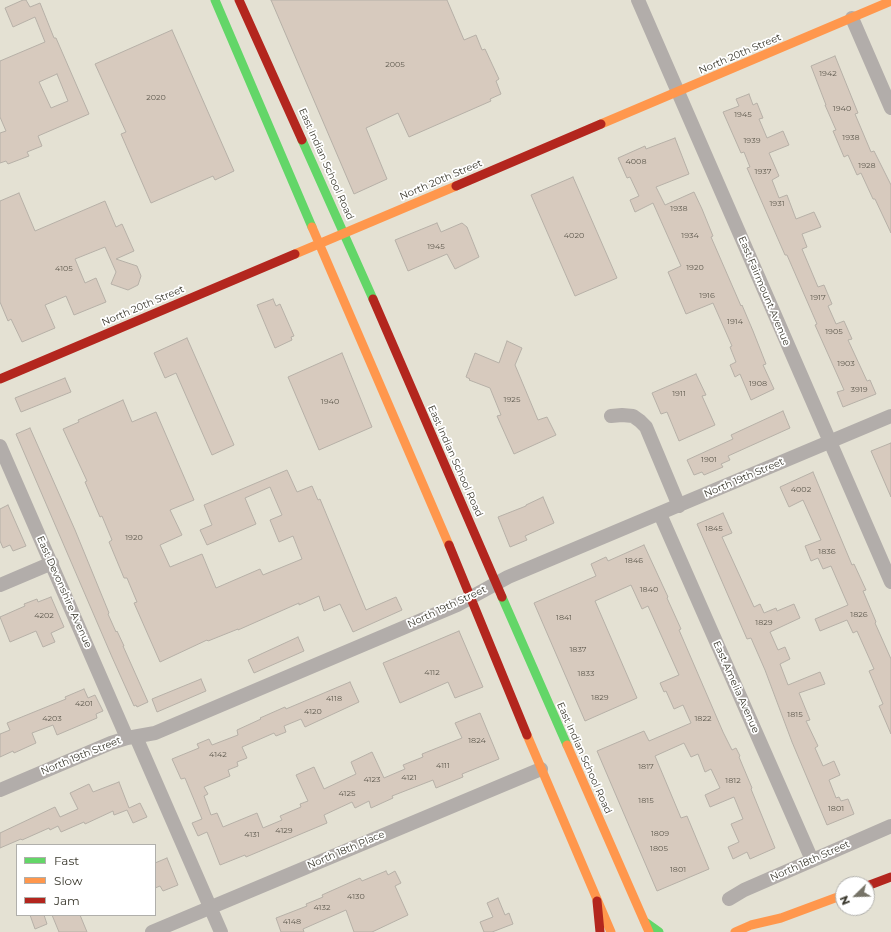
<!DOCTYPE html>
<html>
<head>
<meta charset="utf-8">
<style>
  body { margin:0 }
  #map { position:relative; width:891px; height:932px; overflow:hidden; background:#e4e1d3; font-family:Montserrat,sans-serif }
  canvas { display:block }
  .legend { position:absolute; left:16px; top:844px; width:140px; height:72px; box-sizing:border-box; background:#fff; border:1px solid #b0afab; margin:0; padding:5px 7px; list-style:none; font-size:12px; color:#3a382d }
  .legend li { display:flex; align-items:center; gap:8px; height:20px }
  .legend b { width:20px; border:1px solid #b0afab }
  .north { position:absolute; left:835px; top:876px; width:40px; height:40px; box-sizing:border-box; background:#fff; border:1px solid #b0afab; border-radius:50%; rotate:247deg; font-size:11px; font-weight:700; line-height:16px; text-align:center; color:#3a382d }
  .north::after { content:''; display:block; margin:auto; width:14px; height:18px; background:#767367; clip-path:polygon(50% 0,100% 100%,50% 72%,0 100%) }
</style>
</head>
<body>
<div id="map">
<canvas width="891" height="932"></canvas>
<ul class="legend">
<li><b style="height:5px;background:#63d668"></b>Fast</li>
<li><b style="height:5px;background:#ff974d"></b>Slow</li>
<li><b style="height:5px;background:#b3261e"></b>Jam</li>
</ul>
<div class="north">N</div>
</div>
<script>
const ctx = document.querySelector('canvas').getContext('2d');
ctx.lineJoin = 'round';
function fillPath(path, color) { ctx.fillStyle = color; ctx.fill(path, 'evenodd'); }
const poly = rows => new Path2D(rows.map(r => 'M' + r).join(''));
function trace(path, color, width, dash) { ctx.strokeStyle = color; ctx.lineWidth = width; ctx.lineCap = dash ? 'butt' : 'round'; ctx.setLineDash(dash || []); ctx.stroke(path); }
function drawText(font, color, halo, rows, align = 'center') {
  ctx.font = font + ' Montserrat,sans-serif'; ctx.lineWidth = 3.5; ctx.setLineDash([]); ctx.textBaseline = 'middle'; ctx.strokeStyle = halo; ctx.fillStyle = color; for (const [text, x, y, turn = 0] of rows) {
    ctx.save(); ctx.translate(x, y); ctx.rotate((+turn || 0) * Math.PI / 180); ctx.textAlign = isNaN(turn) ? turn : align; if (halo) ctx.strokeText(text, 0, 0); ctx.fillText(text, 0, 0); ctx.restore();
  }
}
const building = poly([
  [23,0,26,0,30,7,40,3,54,38,56,38,89,114,38,136,42,146,27,152,29,156,8,164,6,161,0,163,0,133,6,131,0,117,0,61,45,42,35,17,13,27,5,8,23,0],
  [57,74,68,101,51,108,39,82,57,74],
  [271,0,447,0,464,40,476,35,482,50,485,49,499,79,496,81,501,94,490,99,491,101,409,137,398,113,366,128,387,179,354,194,271,0],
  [172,30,234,171,215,180,213,176,151,203,121,134,126,132,95,64,172,30],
  [835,56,858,113,855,114,871,152,874,151,891,185,891,233,875,199,873,199,861,173,857,175,848,155,844,157,833,131,836,130,825,105,826,105,811,66,835,56],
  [749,94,753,105,757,103,763,118,759,119,767,138,783,131,789,145,769,153,779,176,772,180,779,198,787,195,796,219,814,212,821,227,802,234,807,247,802,249,818,287,824,285,832,304,828,306,836,324,844,321,852,339,848,340,867,381,870,380,876,394,843,407,837,392,844,390,815,325,817,324,787,255,785,255,747,168,750,167,744,152,741,153,723,112,739,106,736,99,749,94],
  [675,138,689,174,656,187,665,205,694,192,702,209,713,236,711,237,741,306,742,305,753,331,766,364,763,365,774,389,751,400,740,374,735,377,730,365,736,362,730,347,732,346,713,303,686,314,668,272,681,266,653,203,635,212,630,200,639,196,630,177,627,178,618,158,645,146,646,149,675,138],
  [573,177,617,278,575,296,531,195,573,177],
  [19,193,35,231,105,201,116,227,122,224,134,251,116,259,137,266,141,276,138,285,128,290,111,284,116,272,105,247,75,259,85,283,96,278,106,302,74,315,66,296,45,305,55,328,22,342,11,319,8,321,0,302,0,201,19,193],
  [437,223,441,232,462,223,467,227,479,257,455,269,447,254,408,271,395,240,437,223],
  [273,299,276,306,280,304,294,336,291,337,292,340,275,348,257,305,273,299],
  [187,338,234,445,212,455,176,373,165,378,154,353,187,338],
  [507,341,522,348,515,365,538,420,547,417,556,435,514,454,497,416,501,415,490,388,469,380,470,379,466,377,475,353,499,363,507,341],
  [342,353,372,427,319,450,288,377,342,353],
  [696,374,706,395,702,396,715,425,679,441,667,412,661,414,652,393,696,374],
  [65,378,71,392,21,412,15,398,65,378],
  [123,400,132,422,156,412,194,500,170,510,182,535,160,545,170,567,202,554,216,588,260,569,263,575,302,559,293,536,279,542,270,520,282,515,270,487,245,498,256,524,207,545,200,530,212,525,204,505,287,470,297,492,312,486,318,500,320,499,366,610,396,597,402,610,353,632,340,604,324,611,319,596,299,605,299,603,238,630,238,629,208,641,207,640,160,662,134,603,137,602,127,578,124,578,109,542,112,540,102,516,100,517,85,482,87,481,63,429,79,422,78,420,123,400],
  [783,411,790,428,728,456,730,460,721,464,723,467,704,475,702,472,694,475,687,460,733,439,731,435,783,411],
  [30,428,75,530,109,613,108,614,116,632,117,631,124,646,123,646,148,702,137,707,136,705,134,706,112,657,16,434,30,428],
  [891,443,891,497,871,451,891,443],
  [813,472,852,565,854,564,866,590,863,591,876,622,875,623,891,659,891,734,879,706,883,704,869,671,874,669,857,631,853,633,847,620,820,631,815,619,848,605,831,566,823,569,818,558,811,561,805,546,821,540,803,500,789,507,780,487,813,472],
  [543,497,554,523,525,536,527,540,510,547,498,517,526,506,526,505,543,497],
  [8,505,26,546,13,551,10,545,3,548,0,541,0,509,8,505],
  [723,513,732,533,722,537,754,607,760,604,764,613,776,608,777,611,794,604,800,618,770,632,778,650,785,647,790,659,780,664,788,685,820,672,825,684,799,693,810,720,806,721,818,746,815,748,823,766,834,761,840,775,829,780,836,798,839,797,841,801,848,799,854,814,827,825,792,742,765,670,751,638,747,639,697,524,723,513],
  [644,545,668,597,667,598,681,629,679,630,723,732,732,750,736,748,740,756,739,757,752,788,751,789,775,848,750,859,747,852,733,859,728,847,739,842,731,824,743,819,734,797,710,807,705,795,720,788,711,769,705,772,698,754,691,757,684,743,655,756,681,818,687,816,709,869,657,891,597,751,644,731,649,741,691,723,683,705,674,709,666,691,664,692,660,683,679,675,648,606,642,609,631,585,595,601,637,698,585,721,534,603,596,576,591,564,606,557,608,561,644,545],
  [51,597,64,627,51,633,55,642,43,647,36,631,10,642,0,617,25,606,24,604,37,599,38,602,51,597],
  [459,631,483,687,455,698,448,682,400,703,383,663,459,631],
  [298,637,304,651,254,673,248,660,298,637],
  [201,679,206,691,157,712,152,699,201,679],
  [350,682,359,702,305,727,301,719,284,726,286,732,276,736,274,733,242,747,247,758,237,762,238,766,228,770,230,776,204,787,208,794,204,796,211,815,217,813,223,827,257,813,263,828,282,820,280,816,301,807,300,804,308,801,296,775,314,767,324,789,356,774,351,762,372,752,384,778,405,769,403,765,423,757,422,754,462,738,455,723,480,713,499,759,462,774,463,777,436,788,433,780,392,796,393,798,371,808,369,801,355,808,352,802,324,815,327,823,246,857,245,855,220,865,207,832,198,836,192,823,202,819,185,778,181,779,172,759,199,748,197,744,209,739,212,745,238,735,237,730,261,719,260,718,285,707,286,709,350,682],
  [84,689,88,698,95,695,103,711,96,714,97,718,57,735,53,725,32,733,36,743,14,753,13,751,0,757,0,734,10,730,7,723,66,699,65,697,84,689],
  [119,782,129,808,140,803,147,817,133,823,127,810,114,815,113,811,85,824,84,822,61,832,58,826,50,830,49,828,22,840,21,839,0,848,0,833,55,807,60,817,78,809,70,793,89,784,93,792,119,782],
  [167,858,178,885,163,891,160,886,155,888,155,863,167,858],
  [386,871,388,875,395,871,401,883,395,886,408,915,372,932,354,932,346,910,303,929,304,932,281,932,276,918,307,906,306,904,323,897,322,895,360,878,362,881,386,871],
  [498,898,505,915,509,913,513,924,492,932,484,932,480,922,493,917,487,903,498,898],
  [30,915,44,915,47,924,35,929,30,915],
  [52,915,80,915,87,932,59,932,52,915]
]);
fillPath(building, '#d7cabe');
trace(building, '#b6b0a7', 1);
trace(poly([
  [638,0,891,582],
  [852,18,891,108],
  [611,416,622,415,633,416,640,421,646,427,679,506],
  [0,446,127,738],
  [660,514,812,860],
  [0,585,52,563],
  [136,737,221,932],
  [0,790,111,743,127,738,155,733,457,605,508,577,891,416],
  [729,899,744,890,891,826],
  [152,932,541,769]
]), '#b2adaa', 14);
trace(poly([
  [215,0,312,227],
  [302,140,373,299],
  [502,597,567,745],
  [645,922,659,932]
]), '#63d668', 9);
trace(poly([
  [601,124,891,1],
  [312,227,449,545],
  [295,254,456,186],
  [527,735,611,932],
  [567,745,649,932],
  [735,932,751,925,781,918,843,895]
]), '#ff974d', 9);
trace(poly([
  [239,0,302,140],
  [456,186,601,124],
  [373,299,502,597],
  [0,379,295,254],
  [449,545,527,735],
  [867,886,891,877],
  [597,901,600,932]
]), '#b3261e', 9);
drawText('8px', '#625d52', null, [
  ["2005",395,65],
  ["1942",828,74],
  ["2020",156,98],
  ["1940",842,109],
  ["1945",743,115],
  ["1938",851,138],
  ["1939",752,141],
  ["4008",636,162],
  ["1928",867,166],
  ["1937",763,172],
  ["1931",777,204],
  ["1938",679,209],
  ["4020",574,236],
  ["1934",690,236],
  ["1945",436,247],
  ["1920",695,268],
  ["4105",64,269],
  ["1916",707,296],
  ["1917",818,298],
  ["1914",735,322],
  ["1905",834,332],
  ["1903",846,364],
  ["1908",758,384],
  ["3919",859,390],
  ["1911",679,394],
  ["1925",512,400],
  ["1940",330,402],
  ["1901",709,460],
  ["4002",801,490],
  ["1845",714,529],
  ["1920",134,538],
  ["1836",827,552],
  ["1846",634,561],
  ["1840",649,590],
  ["1826",859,615],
  ["4202",44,616],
  ["1841",564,618],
  ["1829",764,623],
  ["1837",578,650],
  ["4112",432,673],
  ["1833",586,674],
  ["1829",600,698],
  ["4118",334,699],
  ["4201",84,704],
  ["4120",313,712],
  ["1815",795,715],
  ["4203",52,719],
  ["1822",703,719],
  ["1824",477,741],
  ["4142",218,755],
  ["4111",443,766],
  ["1817",646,767],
  ["4121",409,778],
  ["4123",372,780],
  ["1812",733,781],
  ["4125",347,794],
  ["1815",646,801],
  ["1801",836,809],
  ["4129",284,831],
  ["1809",660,834],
  ["4131",252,835],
  ["1805",659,849],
  ["1801",678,870],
  ["4130",356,897],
  ["4132",322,908],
  ["4148",292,922]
]);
drawText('10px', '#3a382d', '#fff', [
  ["North 20th Street",740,54,-23],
  ["East Indian School Road",326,164,66],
  ["North 20th Street",441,180,-23],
  ["East Fairmount Avenue",764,291,67],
  ["North 20th Street",143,306,-23],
  ["East Indian School Road",455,461,66],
  ["North 19th Street",744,478,-23],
  ["East Devonshire Avenue",64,592,66],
  ["North 19th Street",447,607,-25],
  ["East Amelia Avenue",736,687,66],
  ["North 19th Street",81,756,-22],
  ["East Indian School Road",584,758,66],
  ["North 18th Place",346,850,-23],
  ["North 18th Street",810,861,-24]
]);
</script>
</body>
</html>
